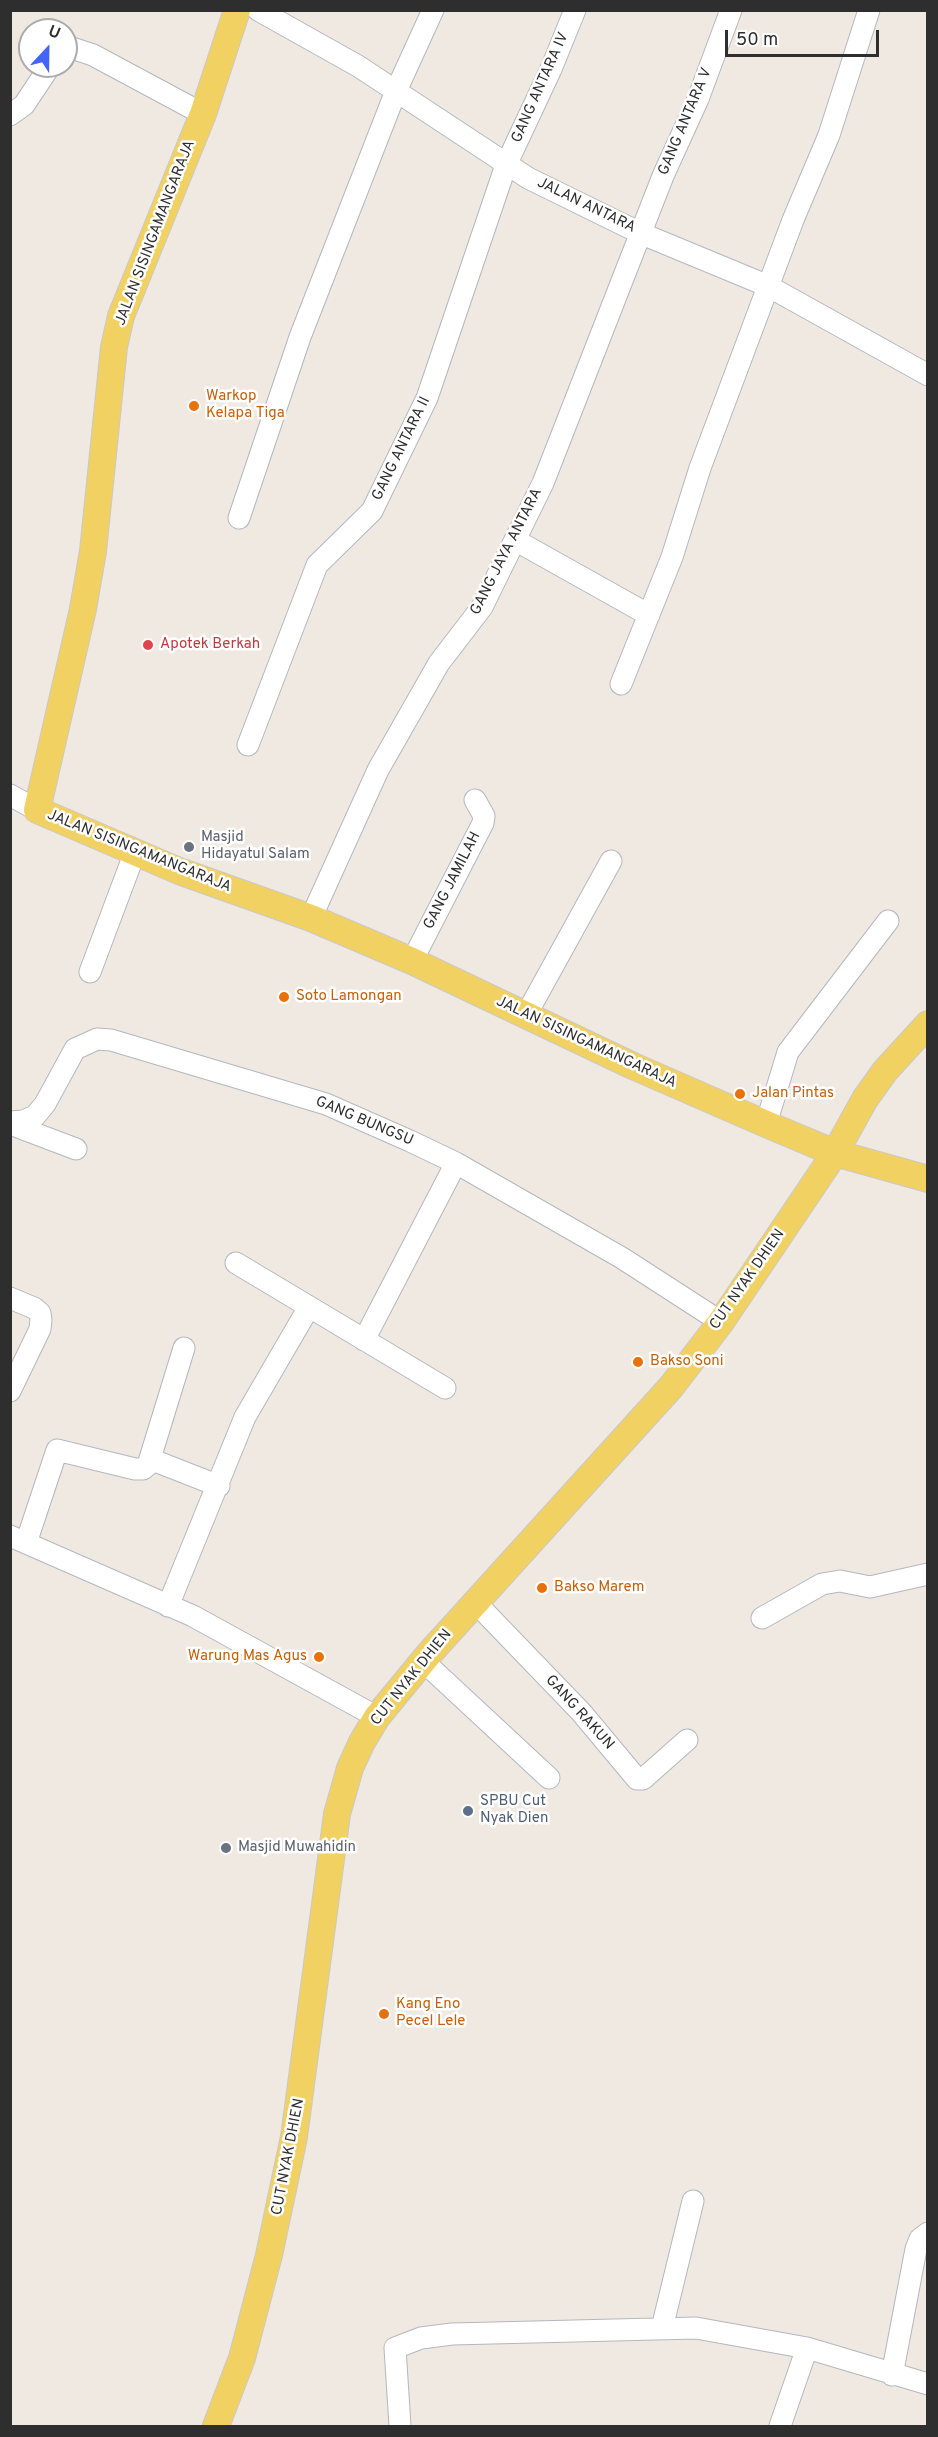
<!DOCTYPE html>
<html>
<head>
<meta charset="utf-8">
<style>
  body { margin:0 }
  #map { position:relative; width:938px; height:2437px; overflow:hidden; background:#efe9e1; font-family:Overpass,sans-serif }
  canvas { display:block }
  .frame { position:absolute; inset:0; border:12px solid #2e2e2e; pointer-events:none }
  .north { position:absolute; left:18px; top:18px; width:60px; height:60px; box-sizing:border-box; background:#fff; border:2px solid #ababab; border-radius:50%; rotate:22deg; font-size:16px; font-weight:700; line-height:24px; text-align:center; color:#2e2e2e }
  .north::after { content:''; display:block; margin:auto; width:21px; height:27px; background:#4264fb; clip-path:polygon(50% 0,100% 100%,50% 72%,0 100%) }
  .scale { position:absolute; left:725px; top:30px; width:154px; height:27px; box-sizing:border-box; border:3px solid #2e2e2e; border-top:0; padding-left:8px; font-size:18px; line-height:21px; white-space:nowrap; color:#2e2e2e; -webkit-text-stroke:4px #fff; paint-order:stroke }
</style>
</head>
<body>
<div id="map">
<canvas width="938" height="2437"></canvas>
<div class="frame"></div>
<div class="north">U</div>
<div class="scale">50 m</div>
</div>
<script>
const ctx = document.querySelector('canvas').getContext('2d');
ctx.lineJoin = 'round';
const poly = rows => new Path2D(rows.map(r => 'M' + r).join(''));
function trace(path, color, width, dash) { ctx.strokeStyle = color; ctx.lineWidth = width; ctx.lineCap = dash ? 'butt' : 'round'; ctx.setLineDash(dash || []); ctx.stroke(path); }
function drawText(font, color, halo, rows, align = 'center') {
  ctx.font = font + ' Overpass,sans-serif'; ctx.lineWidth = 5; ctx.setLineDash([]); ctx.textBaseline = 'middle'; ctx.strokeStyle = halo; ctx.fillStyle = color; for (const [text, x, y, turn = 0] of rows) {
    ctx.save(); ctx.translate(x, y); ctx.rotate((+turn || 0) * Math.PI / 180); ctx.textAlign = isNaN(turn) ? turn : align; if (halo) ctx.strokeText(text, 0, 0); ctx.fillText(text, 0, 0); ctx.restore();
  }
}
const minor = poly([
  [258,10,358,66,528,178,640,233,768,286,928,375],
  [66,46,93,55,203,114],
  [10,115,24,105,50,66],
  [239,518,300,337,396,91,433,10],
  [515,540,649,615],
  [621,684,672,557,700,468,793,220,829,135,869,10],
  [248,745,317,565,372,511,427,398,506,165,551,69,575,10],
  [10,795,37,810],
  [311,918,378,770,439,663,482,607,543,483,663,176,698,99,731,10],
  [412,961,483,823,484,816,475,800],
  [90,972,135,852],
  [526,1015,611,861],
  [10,1122,23,1121,35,1116,45,1104,75,1049,97,1039,111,1040,326,1104,410,1141,456,1163,622,1258,721,1322],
  [10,1124,76,1149],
  [766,1124,788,1052,888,921],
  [236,1263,445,1388],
  [10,1298,34,1308,40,1313,41,1320,40,1329,10,1391],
  [364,1340,456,1163],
  [150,1459,219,1486],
  [10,1536,193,1616,377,1717],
  [26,1543,57,1450,135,1469,143,1469,148,1465,184,1348],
  [475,1602,581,1712,637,1779,643,1779,687,1740],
  [168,1606,245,1417,309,1307],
  [762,1618,822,1584,840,1581,870,1587,928,1574],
  [423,1661,549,1778],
  [662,2328,693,2201],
  [892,2375,916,2249,920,2239,928,2233],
  [400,2426,395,2348,421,2338,452,2334,696,2328,807,2348,928,2384],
  [780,2426,807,2348]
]);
const major = poly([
  [237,10,203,114,121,316,114,347,93,551,83,609,37,810,179,871,311,918,412,961,633,1066,766,1124,835,1153,928,1179],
  [216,2426,242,2358,269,2255,294,2137,337,1814,350,1768,362,1742,377,1717,428,1655,671,1387,721,1322,835,1153,865,1099,885,1071,928,1024]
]);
trace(minor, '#b4b7c1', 23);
trace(major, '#c9c9c9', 28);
trace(minor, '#fff', 21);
trace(major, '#f2d163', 26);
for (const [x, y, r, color] of [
  [194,406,6,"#e8710a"],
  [148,645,6,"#e0444e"],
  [189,847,6,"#6b7280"],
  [284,997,6,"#e8710a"],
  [740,1094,6,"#e8710a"],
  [638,1362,6,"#e8710a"],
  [542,1588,6,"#e8710a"],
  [319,1657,6,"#e8710a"],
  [468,1811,6,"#5c6f8a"],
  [226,1848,6,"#6b7280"],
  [384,2014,6,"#e8710a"]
]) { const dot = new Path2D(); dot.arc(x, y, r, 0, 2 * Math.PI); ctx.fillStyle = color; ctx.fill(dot); trace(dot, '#fff', 2); }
drawText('15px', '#2e2e2e', '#fff', [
  ["GANG ANTARA IV",541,88,-66],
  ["GANG ANTARA V",686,122,-67],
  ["JALAN ANTARA",586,206,26],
  ["JALAN SISINGAMANGARAJA",156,233,-69],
  ["GANG ANTARA II",402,449,-64],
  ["GANG JAYA ANTARA",507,552,-63],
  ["JALAN SISINGAMANGARAJA",139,852,22],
  ["GANG JAMILAH",453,881,-63],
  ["JALAN SISINGAMANGARAJA",586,1043,25],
  ["GANG BUNGSU",364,1122,23],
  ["CUT NYAK DHIEN",748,1280,-55],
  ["CUT NYAK DHIEN",412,1678,-51],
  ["GANG RAKUN",579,1713,48],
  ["CUT NYAK DHIEN",289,2157,-79]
]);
drawText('15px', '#c56008', '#fff', [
  ["Warkop",206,397],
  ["Kelapa Tiga",206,414],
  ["Soto Lamongan",296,997],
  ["Jalan Pintas",752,1094],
  ["Bakso Soni",650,1362],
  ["Bakso Marem",554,1588],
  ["Warung Mas Agus",307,1657,"right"],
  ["Kang Eno",396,2005],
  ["Pecel Lele",396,2022]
], 'left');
drawText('15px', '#be3a42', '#fff', [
  ["Apotek Berkah",160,645]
], 'left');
drawText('15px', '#5b616d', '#fff', [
  ["Masjid",201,838],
  ["Hidayatul Salam",201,855],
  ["Masjid Muwahidin",238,1848]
], 'left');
drawText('15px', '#4e5e75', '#fff', [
  ["SPBU Cut",480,1802],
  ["Nyak Dien",480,1819]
], 'left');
</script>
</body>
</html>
